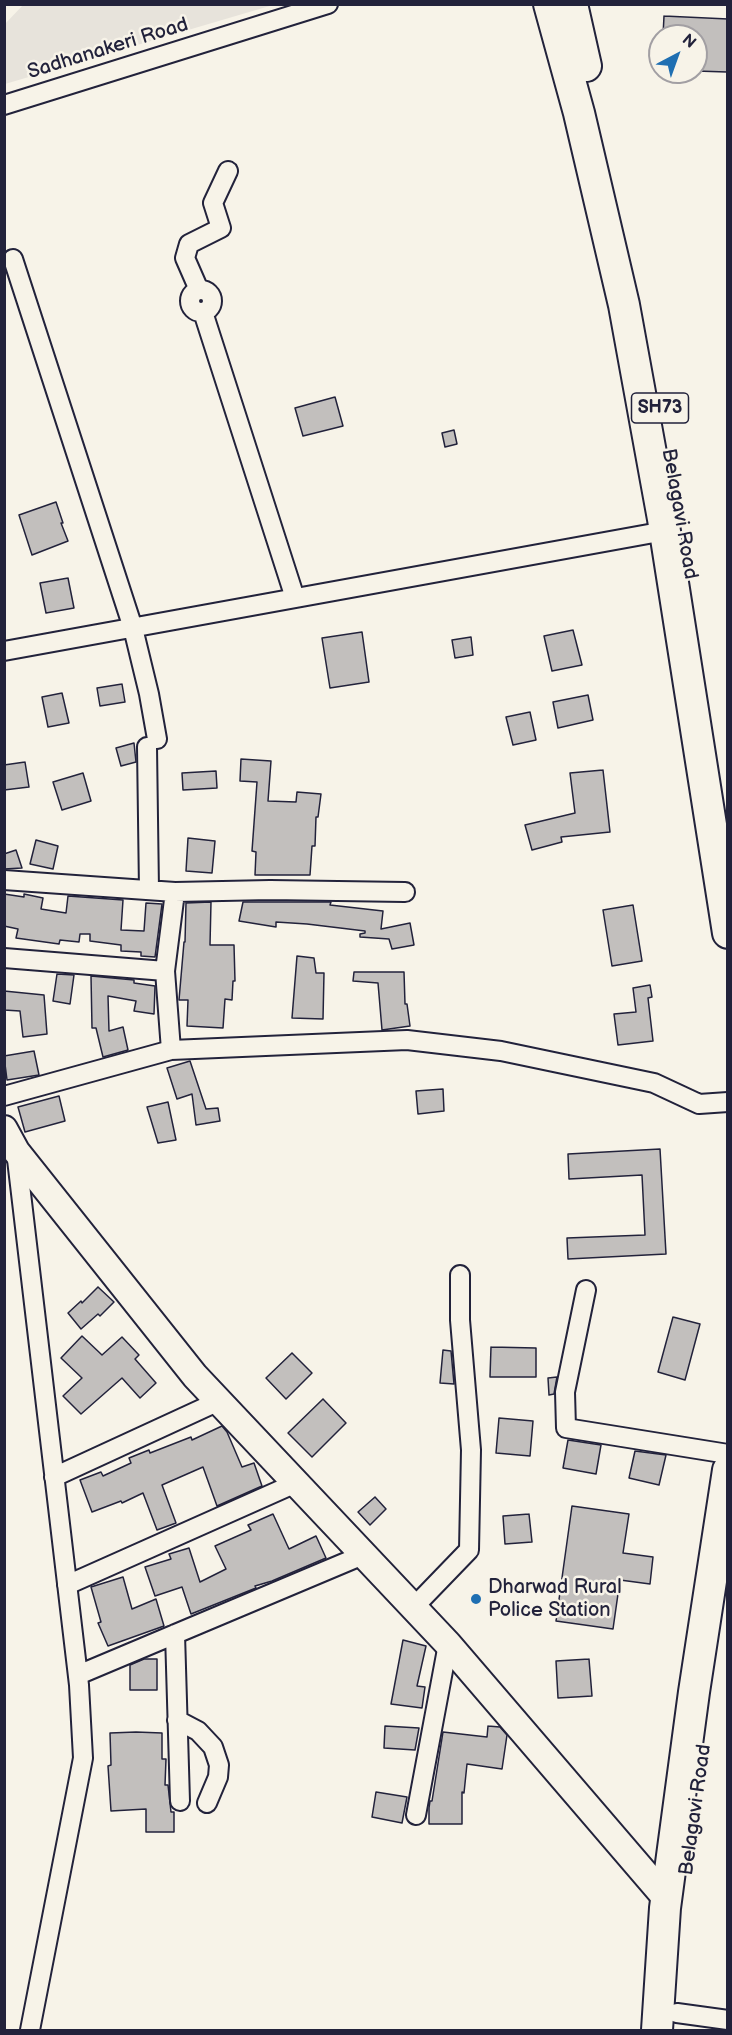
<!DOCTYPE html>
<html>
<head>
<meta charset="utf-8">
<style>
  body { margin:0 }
  #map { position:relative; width:732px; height:2035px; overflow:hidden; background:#f7f3e8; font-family:"Balsamiq Sans",sans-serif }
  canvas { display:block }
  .frame { position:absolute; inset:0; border:6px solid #22223b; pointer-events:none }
  .north { position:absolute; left:648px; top:24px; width:60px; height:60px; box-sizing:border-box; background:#f7f3e8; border:2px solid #a29fa3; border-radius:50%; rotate:41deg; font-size:16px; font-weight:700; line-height:24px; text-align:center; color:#22223b }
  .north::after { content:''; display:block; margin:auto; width:21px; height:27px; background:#1f6fb2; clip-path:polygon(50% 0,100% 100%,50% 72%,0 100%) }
</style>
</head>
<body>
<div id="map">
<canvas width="732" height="2035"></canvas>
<div class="frame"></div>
<div class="north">N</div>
</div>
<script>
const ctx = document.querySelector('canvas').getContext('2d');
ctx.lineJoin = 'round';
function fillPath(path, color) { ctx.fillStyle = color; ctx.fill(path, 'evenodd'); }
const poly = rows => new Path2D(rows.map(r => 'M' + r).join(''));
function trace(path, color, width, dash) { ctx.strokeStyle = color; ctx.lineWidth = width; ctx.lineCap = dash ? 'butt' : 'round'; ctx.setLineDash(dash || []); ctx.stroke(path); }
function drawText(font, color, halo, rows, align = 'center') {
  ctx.font = font + ' "Balsamiq Sans",sans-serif'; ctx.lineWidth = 5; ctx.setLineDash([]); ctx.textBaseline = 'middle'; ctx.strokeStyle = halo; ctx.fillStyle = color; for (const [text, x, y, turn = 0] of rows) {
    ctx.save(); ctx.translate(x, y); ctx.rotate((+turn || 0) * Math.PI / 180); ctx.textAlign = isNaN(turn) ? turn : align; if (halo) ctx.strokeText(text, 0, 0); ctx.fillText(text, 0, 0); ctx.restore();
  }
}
fillPath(poly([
  [23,5,23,4,273,5,5,84,5,24]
]), '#e7e3db');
const building = poly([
  [664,16,728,19,727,72,696,71,696,36,663,36,664,16],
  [335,397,343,426,303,436,295,408,335,397],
  [454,430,457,444,445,447,442,433,454,430],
  [56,502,63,523,61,523,68,541,32,555,19,515,56,502],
  [68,578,74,608,46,613,40,583,68,578],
  [573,630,582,665,552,671,544,636,573,630],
  [362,632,369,682,330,688,322,638,362,632],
  [471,637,473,655,455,658,452,640,471,637],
  [122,684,125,702,100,706,97,688,122,684],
  [62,693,69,723,48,727,42,697,62,693],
  [588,695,593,720,558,728,553,702,588,695],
  [530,712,536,740,513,745,506,717,530,712],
  [134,743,136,762,121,766,116,748,134,743],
  [241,759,271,761,268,801,296,802,297,792,321,794,318,817,316,817,315,846,312,846,310,875,255,875,256,852,252,851,257,782,240,781,241,759],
  [25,762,29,787,4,790,4,765,25,762],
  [603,770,610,832,561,837,562,842,532,850,525,825,575,813,570,773,603,770],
  [216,771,217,788,183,790,182,773,216,771],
  [83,773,91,801,62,810,53,782,83,773],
  [188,838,215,841,212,873,186,871,188,838],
  [36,840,58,846,53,869,30,864,36,840],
  [16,850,22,868,4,869,4,854,16,850],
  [4,894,24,897,24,894,43,898,41,909,66,913,68,896,123,900,121,930,144,931,146,903,162,904,155,957,141,956,141,952,121,951,121,945,90,941,90,934,80,934,79,942,60,940,59,944,16,938,18,929,4,926,4,894],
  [211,902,210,945,234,945,235,981,233,981,232,1000,225,999,223,1028,187,1026,188,1000,179,1000,184,942,185,942,186,903,211,902],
  [243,902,331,902,330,905,383,911,381,929,410,923,414,945,392,949,389,939,360,937,360,934,365,933,365,931,307,924,276,922,276,927,239,921,243,902],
  [633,905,642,961,612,966,603,910,633,905],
  [297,956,314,958,316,973,324,973,323,1019,292,1018,297,956],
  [354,972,404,972,405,1004,407,1004,410,1026,382,1030,378,983,353,981,354,972],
  [57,974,74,975,70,1004,53,1001,57,974],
  [91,976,134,980,134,983,155,986,154,1014,134,1011,136,1001,108,996,109,1031,123,1027,128,1050,103,1057,96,1028,92,1028,91,976],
  [650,985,652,997,648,998,653,1041,618,1045,614,1014,636,1012,633,988,650,985],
  [4,991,44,995,47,1034,23,1037,20,1011,4,1010,4,991],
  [34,1051,39,1075,7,1080,4,1056,34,1051],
  [190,1061,206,1109,218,1108,220,1121,196,1125,192,1094,177,1099,167,1068,190,1061],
  [443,1089,444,1111,418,1114,416,1091,443,1089],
  [59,1096,65,1121,25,1132,18,1107,59,1096],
  [168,1102,176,1140,158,1143,147,1107,168,1102],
  [660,1149,666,1254,568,1259,567,1238,645,1235,642,1175,569,1179,568,1154,660,1149],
  [98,1287,114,1302,100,1316,98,1314,81,1329,68,1313,81,1301,82,1303,98,1287],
  [673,1317,700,1324,685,1380,658,1372,673,1317],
  [82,1336,102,1355,122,1337,139,1355,135,1359,156,1383,140,1398,122,1378,81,1414,63,1396,82,1378,61,1358,82,1336],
  [491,1347,536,1348,536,1377,490,1377,491,1347],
  [443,1350,451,1351,454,1384,440,1383,443,1350],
  [292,1353,312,1373,286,1399,266,1378,292,1353],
  [557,1377,554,1394,549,1395,548,1378,557,1377],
  [323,1399,346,1423,312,1457,288,1433,323,1399],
  [499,1418,533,1421,530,1456,496,1453,499,1418],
  [222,1426,227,1432,242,1467,254,1463,262,1486,217,1506,203,1467,162,1485,176,1523,157,1530,143,1493,122,1503,121,1501,92,1512,80,1480,101,1472,103,1476,131,1463,129,1458,149,1450,150,1453,191,1437,192,1440,222,1426],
  [568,1440,601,1445,596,1474,563,1468,568,1440],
  [635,1451,666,1455,659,1485,629,1478,635,1451],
  [375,1497,386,1509,370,1525,358,1512,375,1497],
  [572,1506,629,1514,623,1553,653,1557,650,1584,620,1580,613,1629,556,1621,572,1506],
  [273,1514,289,1549,316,1536,326,1558,272,1581,255,1586,256,1588,191,1614,182,1587,155,1596,145,1567,171,1559,169,1554,189,1548,200,1582,226,1569,215,1546,251,1530,248,1525,273,1514],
  [529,1514,532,1542,505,1544,503,1516,529,1514],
  [123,1577,132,1609,156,1599,164,1626,108,1646,98,1623,101,1622,91,1587,123,1577],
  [403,1640,426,1646,417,1686,425,1687,422,1708,391,1704,403,1640],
  [144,1659,157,1659,157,1690,130,1690,130,1665,144,1659],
  [589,1659,592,1696,558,1698,556,1661,589,1659],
  [385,1726,419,1728,415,1750,384,1748,385,1726],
  [488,1726,500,1727,507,1735,502,1769,467,1764,464,1793,462,1792,462,1824,429,1824,429,1808,430,1801,432,1801,443,1732,487,1737,488,1726],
  [136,1732,162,1733,162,1759,166,1759,165,1785,168,1785,171,1812,174,1812,174,1832,146,1832,146,1809,111,1811,108,1766,111,1765,110,1733,136,1732],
  [376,1792,407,1797,402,1823,372,1817,376,1792]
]);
fillPath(building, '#c2bfbd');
trace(building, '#22223b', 1.5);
const street = poly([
  [4,105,328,4],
  [13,259,133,628,149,694,157,739],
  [199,290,185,258,189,244,221,228,213,203,228,171],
  '190 301a11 11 0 1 1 22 0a11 11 0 1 1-22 0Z',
  [203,312,295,598],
  [4,651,665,531],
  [147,747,149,890],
  [4,880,175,892,270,890,405,892],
  [4,958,165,971],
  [171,1050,165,971,175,892],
  [4,1096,171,1050,407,1040,501,1051,654,1083,699,1104,728,1102],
  [16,1151,79,1685,83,1758,30,2030],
  [586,1290,565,1392,566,1428,728,1454],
  [54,1477,219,1401],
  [67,1585,296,1483],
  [413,1608,469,1550,471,1450,460,1320,460,1275],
  [175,1634,180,1801],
  [78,1675,363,1555],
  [177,1720,198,1731,213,1747,219,1765,218,1777,207,1803],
  [416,1815,448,1644],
  [677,2013,728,2020]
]);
const secondary = poly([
  [4,1129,16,1151,195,1376,448,1644,666,1898]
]);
const primary = poly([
  [549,4,579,113,624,305,663,519,728,933],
  [572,4,586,66],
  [657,2030,665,1908,694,1692,728,1470]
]);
trace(street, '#22223b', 22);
trace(secondary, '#22223b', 30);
trace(primary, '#22223b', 34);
trace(street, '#f7f3e8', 18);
trace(secondary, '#f7f3e8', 26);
trace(primary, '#f7f3e8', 30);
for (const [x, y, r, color] of [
  [476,1599,6,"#1f6fb2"]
]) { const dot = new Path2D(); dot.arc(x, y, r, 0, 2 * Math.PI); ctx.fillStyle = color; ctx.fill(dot); trace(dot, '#f7f3e8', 2); }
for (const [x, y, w] of [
  [660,408,57]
]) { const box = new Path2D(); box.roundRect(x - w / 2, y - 15, w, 30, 4.5); ctx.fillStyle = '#f7f3e8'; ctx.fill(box); trace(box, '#22223b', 1.5); }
drawText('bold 18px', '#22223b', null, [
  ["SH73",660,408]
]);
drawText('20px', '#22223b', '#f7f3e8', [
  ["Sadhanakeri Road",108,49,-17],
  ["Belagavi Road",679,514,80],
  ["Belagavi Road",696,1810,-82]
]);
drawText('20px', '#22223b', '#f7f3e8', [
  ["Dharwad Rural",488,1588],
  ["Police Station",488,1611]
], 'left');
</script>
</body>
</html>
